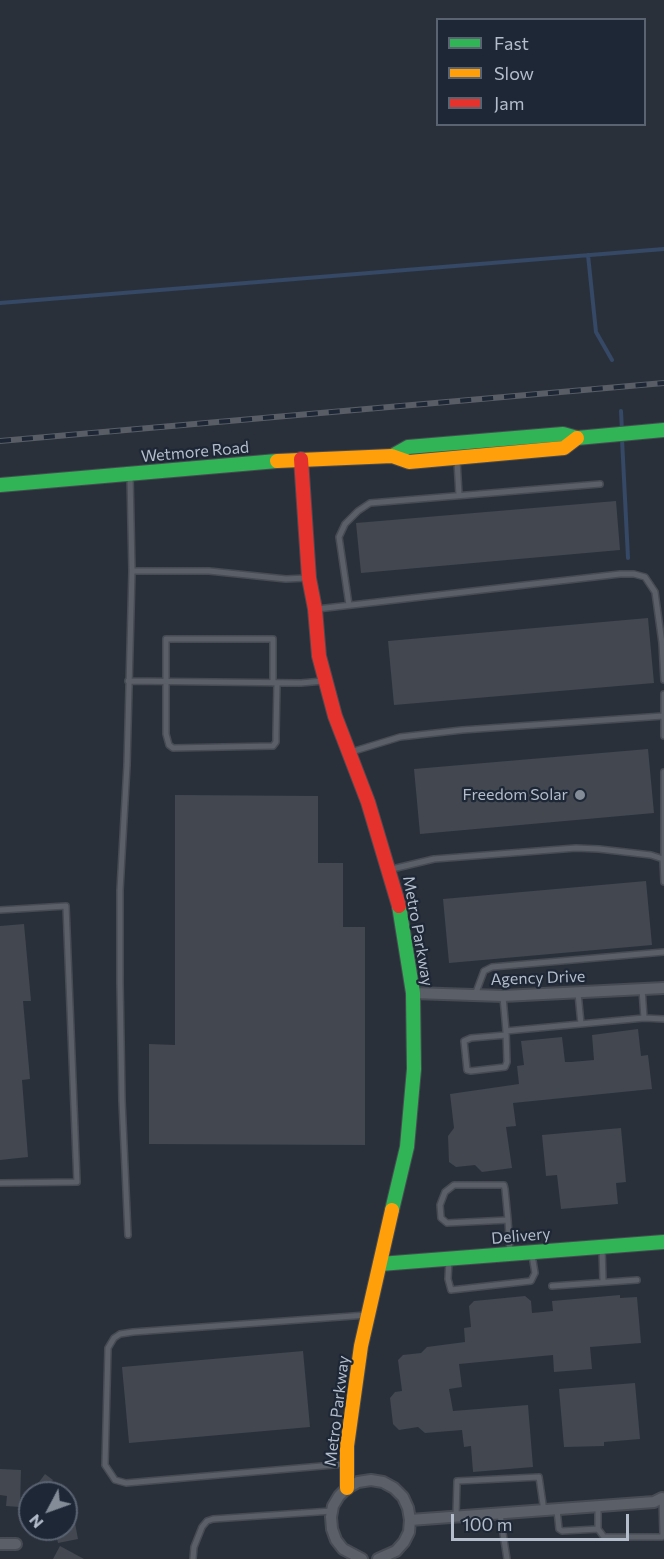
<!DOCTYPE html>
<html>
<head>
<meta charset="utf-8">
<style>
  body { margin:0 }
  #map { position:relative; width:664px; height:1559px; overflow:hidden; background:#2a303a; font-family:Commissioner,sans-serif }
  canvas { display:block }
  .legend { position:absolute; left:436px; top:18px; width:210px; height:108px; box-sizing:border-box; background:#1d2736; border:2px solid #596372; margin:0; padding:8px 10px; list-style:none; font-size:18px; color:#b4bdcb }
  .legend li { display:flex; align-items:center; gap:12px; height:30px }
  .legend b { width:30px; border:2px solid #596372 }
  .north { position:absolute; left:18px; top:1481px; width:60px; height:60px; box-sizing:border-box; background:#1d2736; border:2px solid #596372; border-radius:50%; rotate:229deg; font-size:16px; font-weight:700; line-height:24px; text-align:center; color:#b4bdcb }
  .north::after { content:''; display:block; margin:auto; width:21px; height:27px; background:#848c98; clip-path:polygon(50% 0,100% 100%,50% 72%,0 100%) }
  .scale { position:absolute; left:451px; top:1514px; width:178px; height:27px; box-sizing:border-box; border:3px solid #b4bdcb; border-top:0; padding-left:8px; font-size:18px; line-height:21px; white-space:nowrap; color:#b4bdcb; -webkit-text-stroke:4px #1d2736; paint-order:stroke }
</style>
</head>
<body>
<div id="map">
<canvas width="664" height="1559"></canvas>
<ul class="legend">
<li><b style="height:8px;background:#30b455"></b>Fast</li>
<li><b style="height:8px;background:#ff9f0a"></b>Slow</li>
<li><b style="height:8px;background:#e5322d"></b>Jam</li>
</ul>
<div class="north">N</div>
<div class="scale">100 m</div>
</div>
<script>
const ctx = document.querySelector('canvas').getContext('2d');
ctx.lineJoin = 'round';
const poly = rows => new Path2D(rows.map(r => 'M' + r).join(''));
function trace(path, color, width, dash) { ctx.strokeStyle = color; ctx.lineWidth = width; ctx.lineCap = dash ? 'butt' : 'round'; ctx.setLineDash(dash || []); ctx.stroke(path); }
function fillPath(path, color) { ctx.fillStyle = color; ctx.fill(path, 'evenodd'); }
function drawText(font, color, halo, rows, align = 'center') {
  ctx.font = font + ' Commissioner,sans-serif'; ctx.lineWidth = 4.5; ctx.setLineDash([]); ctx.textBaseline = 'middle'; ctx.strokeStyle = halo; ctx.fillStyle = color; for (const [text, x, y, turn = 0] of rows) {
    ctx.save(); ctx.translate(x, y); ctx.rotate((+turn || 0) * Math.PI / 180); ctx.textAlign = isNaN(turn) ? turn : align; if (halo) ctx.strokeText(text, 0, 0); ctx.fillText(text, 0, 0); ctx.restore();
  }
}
trace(poly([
  [588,255,596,332,612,360],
  [0,303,664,249],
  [621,411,622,432],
  [622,439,628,558]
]), '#354865', 4);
fillPath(poly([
  [616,501,620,550,361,573,356,523],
  [648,618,654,683,394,705,388,641],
  [648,749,654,813,420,834,414,769],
  [175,795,318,796,318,863,343,863,343,927,365,927,365,1145,149,1144,149,1044,175,1045],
  [646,881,652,945,449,963,443,899],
  [24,924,31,1001,23,1001,30,1079,22,1080,28,1157,0,1160,0,926],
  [638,1029,641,1056,648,1055,652,1089,513,1103,516,1126,506,1127,512,1168,482,1172,475,1165,456,1167,449,1162,448,1136,454,1128,450,1094,519,1084,517,1066,524,1065,521,1041,562,1037,565,1062,571,1062,594,1060,592,1035],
  [621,1128,626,1182,616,1183,618,1204,561,1209,557,1175,546,1176,542,1135],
  [620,1295,620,1298,637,1297,641,1343,590,1347,592,1369,554,1372,553,1355,459,1364,462,1387,449,1389,453,1411,528,1405,533,1467,473,1472,471,1446,464,1447,462,1430,425,1433,418,1427,399,1430,393,1424,390,1398,395,1392,402,1391,398,1360,403,1355,421,1353,427,1347,465,1342,464,1328,471,1327,469,1306,474,1301,525,1296,531,1301,532,1313,553,1311,552,1301],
  [303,1351,310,1427,129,1443,122,1367],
  [635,1383,640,1439,604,1442,604,1446,564,1447,559,1389],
  [0,1469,21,1470,20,1507,6,1506,7,1496,0,1495],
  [45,1474,53,1480,50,1484,64,1493,31,1493],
  [66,1502,71,1502,78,1539,58,1543,55,1529,66,1529],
  [60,1546,84,1559,53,1559]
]), '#424750');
const lane = poly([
  [457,461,459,495],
  [132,571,209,571,286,579,307,578],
  [349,605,339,537,345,524,358,511,370,503,600,484],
  [317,609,620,574,634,574,645,577,655,592,662,643,664,680],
  [128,681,301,683,323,681],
  [273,683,273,639,166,639,166,734,169,745,173,748,273,746,276,742,276,734,277,683],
  [664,694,664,736],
  [351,752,400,737,462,730,663,716],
  [664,860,664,772],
  [392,869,434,859,576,848,599,849,651,855,663,859,664,882],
  [0,910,66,906,77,1182,0,1183],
  [578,993,581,1024],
  [475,995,484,971,492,967,664,952],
  [503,997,506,1031,644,1018,642,989],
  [644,1018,664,1019],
  [506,1031,507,1062,505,1067,471,1071,467,1070,464,1041,471,1038,506,1035],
  [508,1220,447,1223,441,1218,440,1205,445,1192,454,1185,504,1185,505,1189,508,1220,510,1252],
  [128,1235,122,1101,120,983,120,890,127,765,132,571,130,476],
  [602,1248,603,1281],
  [449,1260,448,1279,451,1290,531,1281,535,1273,532,1255],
  [552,1286,637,1280],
  [345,1464,126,1483,115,1480,105,1465,108,1348,114,1338,120,1334,133,1332,367,1315],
  [598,1507,598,1529,604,1537,662,1537,663,1534,662,1498],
  [557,1510,559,1529,562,1531,598,1529],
  [500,1514,507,1559],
  [456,1516,457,1481,539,1477,544,1511],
  [193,1559,194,1547,202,1527,207,1521,213,1519,332,1511]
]);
const street = poly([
  [413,993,503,996,664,988],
  [410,1520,654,1502,662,1498],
  [0,1544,16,1544],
  [362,1559,343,1549,336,1540,332,1529,331,1517,333,1506,339,1496,347,1488,358,1482,371,1480,383,1482,394,1488,403,1497,408,1508,410,1520,409,1532,404,1542,396,1551,378,1559]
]);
const fast = poly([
  [392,456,408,447,563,434,577,438,664,430],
  [0,485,277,461],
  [392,1210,407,1147,414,1069,413,993,399,906],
  [380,1264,664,1242]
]);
const slow = poly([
  [277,461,392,456,409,462,564,448,577,438],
  [347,1488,347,1446,361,1346,392,1210]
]);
const jam = poly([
  [301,459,309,578,315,609,319,656,335,716,368,802,399,906]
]);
trace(lane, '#474b53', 8);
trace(street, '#474b53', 14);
trace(fast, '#474b53', 16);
trace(slow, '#474b53', 16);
trace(jam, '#474b53', 16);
trace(lane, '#5b6068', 5);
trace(street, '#5b6068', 10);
trace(fast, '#30b455', 14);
trace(slow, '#ff9f0a', 14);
trace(jam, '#e5322d', 14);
const rail = poly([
  [0,441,664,383]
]);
trace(rail, '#595e66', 6);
trace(rail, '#1d2736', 4, [11]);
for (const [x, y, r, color] of [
  [580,795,6,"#848c98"]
]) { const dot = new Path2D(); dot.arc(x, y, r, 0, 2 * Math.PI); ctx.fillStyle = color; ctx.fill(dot); trace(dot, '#1d2736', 2); }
drawText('16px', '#b4bdcb', '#1d2736', [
  ["Wetmore Road",195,452,-5],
  ["Metro Parkway",418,931,80],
  ["Agency Drive",538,978,-2],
  ["Delivery",521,1236,-5],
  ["Metro Parkway",337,1411,-83]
]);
drawText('16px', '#b4bdcb', '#1d2736', [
  ["Freedom Solar",568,795]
], 'right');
</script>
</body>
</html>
